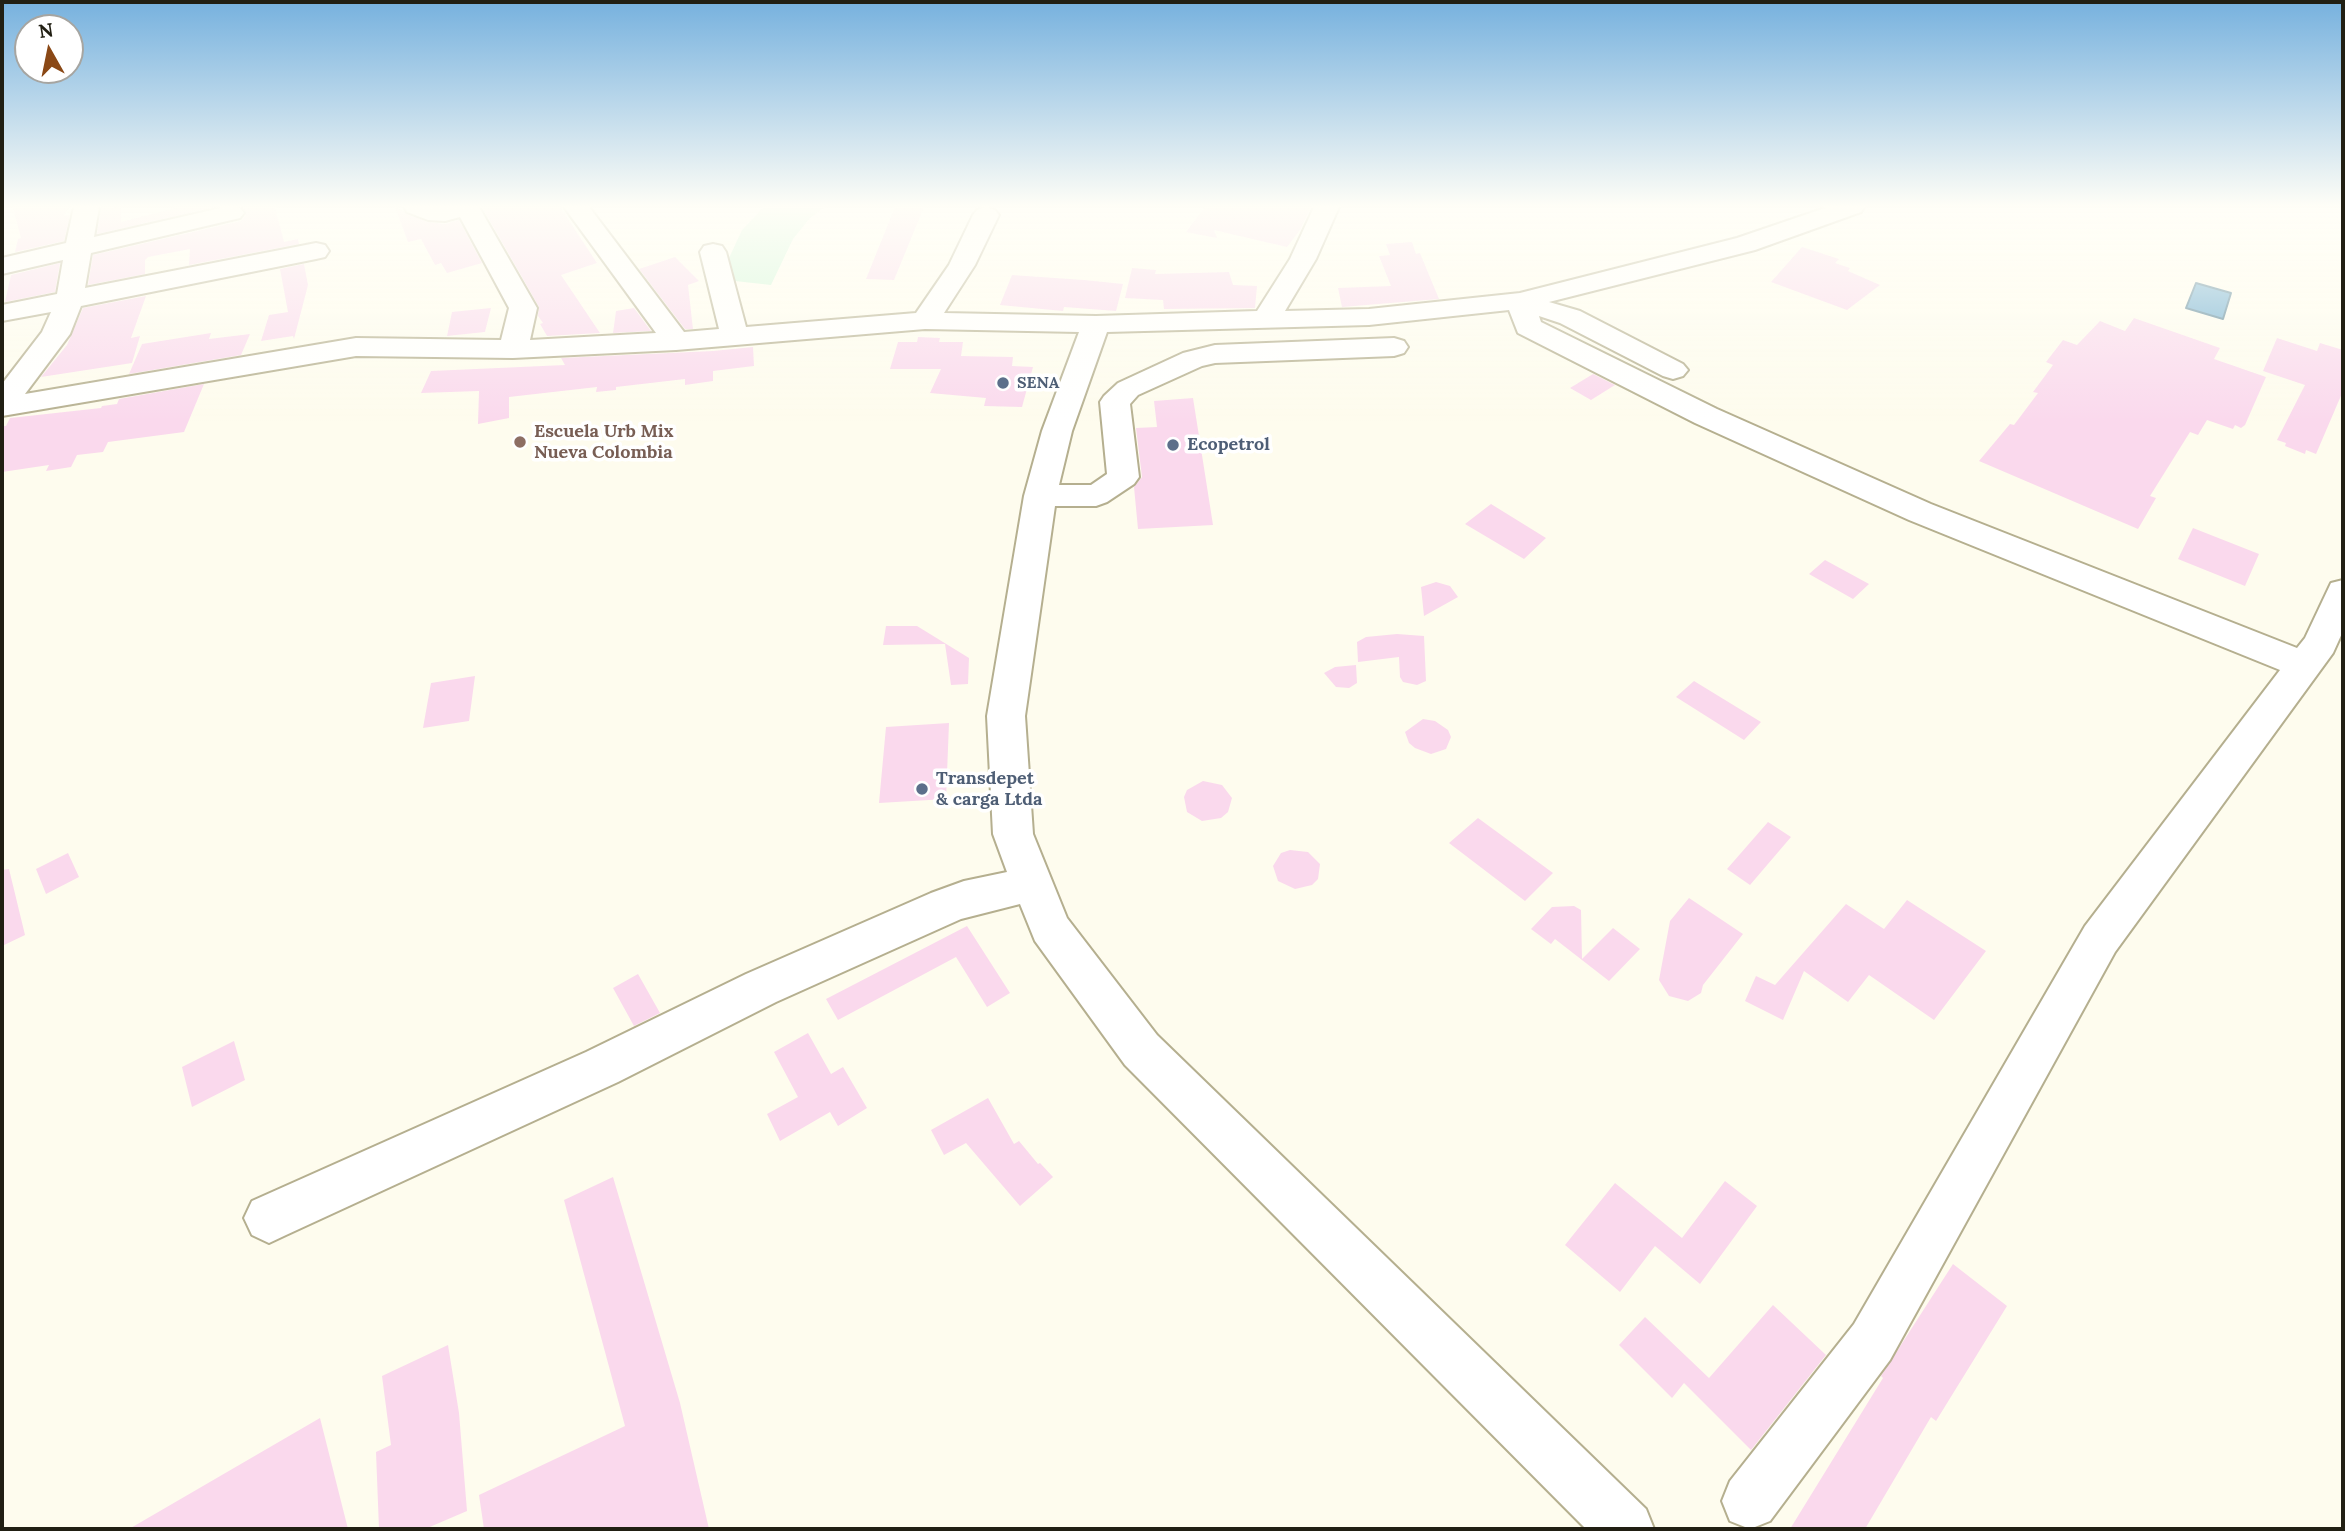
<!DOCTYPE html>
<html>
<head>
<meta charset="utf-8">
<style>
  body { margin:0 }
  #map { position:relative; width:2345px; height:1531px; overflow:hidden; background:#fefcee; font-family:Lora,serif }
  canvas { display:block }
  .frame { position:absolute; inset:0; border:4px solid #211f13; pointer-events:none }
  .north { position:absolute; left:14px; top:14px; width:70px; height:70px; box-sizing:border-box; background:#fff; border:2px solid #a6a5a1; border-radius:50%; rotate:351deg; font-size:19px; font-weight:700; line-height:28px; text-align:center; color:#211f13 }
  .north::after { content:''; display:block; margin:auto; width:24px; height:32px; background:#8a4816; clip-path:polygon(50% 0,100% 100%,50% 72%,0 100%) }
</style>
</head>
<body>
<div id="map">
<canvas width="2345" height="1531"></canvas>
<div class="frame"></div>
<div class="north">N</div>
</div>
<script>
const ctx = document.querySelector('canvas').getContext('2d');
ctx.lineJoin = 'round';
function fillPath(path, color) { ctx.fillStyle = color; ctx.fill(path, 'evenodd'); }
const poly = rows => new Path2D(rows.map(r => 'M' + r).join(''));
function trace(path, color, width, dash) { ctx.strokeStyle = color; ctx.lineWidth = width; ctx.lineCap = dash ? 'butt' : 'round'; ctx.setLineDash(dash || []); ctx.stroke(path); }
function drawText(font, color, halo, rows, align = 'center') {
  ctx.font = font + ' Lora,serif'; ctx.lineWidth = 7; ctx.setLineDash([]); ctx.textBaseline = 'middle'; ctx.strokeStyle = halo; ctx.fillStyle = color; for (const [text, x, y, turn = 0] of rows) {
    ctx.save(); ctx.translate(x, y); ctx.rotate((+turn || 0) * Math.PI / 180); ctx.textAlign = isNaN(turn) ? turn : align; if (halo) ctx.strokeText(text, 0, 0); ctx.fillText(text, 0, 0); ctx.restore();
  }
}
fillPath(poly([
  [764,207,825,207,810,218,793,239,771,285,735,281,726,273,729,258,742,230]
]), '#ccf6d6');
const water = poly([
  [2196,283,2231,293,2223,319,2186,308,2196,283]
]);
fillPath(water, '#6bacd0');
trace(water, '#558297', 2);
fillPath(poly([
  [13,207,69,207,64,216,70,215,64,241,15,252,18,239,21,238],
  [121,207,121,222,179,207,215,207,97,234,101,208],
  [242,207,275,207,284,242,298,239,299,244,189,265,190,249,148,257,145,260,145,274,88,285,93,255,241,221,247,213],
  [395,207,427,222,445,224,459,220,482,263,447,273,441,263,435,265,421,239,408,242],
  [482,207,560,207,597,263,561,275,600,333,547,336,540,324,543,323,538,316,539,307],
  [895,207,924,207,894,280,866,279],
  [1205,207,1311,207,1300,230,1287,247,1214,230,1217,238,1186,232],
  [1412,242,1416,254,1420,253,1439,299,1342,307,1338,288,1391,286,1379,256,1390,255,1386,244],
  [1802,247,1839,259,1835,263,1850,268,1848,271,1880,285,1847,310,1771,282],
  [675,257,699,281,688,285,693,329,685,329,639,269],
  [60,263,55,292,5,302,11,275],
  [304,264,308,285,294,339,293,336,261,341,269,315,288,312,280,269],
  [1132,268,1156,270,1155,274,1229,272,1233,285,1257,286,1255,308,1164,309,1163,300,1125,298],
  [1012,275,1084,280,1123,284,1116,311,1064,307,1063,311,1000,305],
  [146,296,131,338,140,336,132,363,41,377,67,345,83,308],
  [491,308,485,332,447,336,452,312],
  [634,308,651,331,613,333,616,311],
  [2134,318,2220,348,2214,359,2266,377,2245,425,2241,428,2235,425,2233,429,2207,420,2198,435,2190,432,2150,496,2156,498,2138,529,1979,461,2010,424,2014,425,2038,393,2033,392,2053,365,2046,362,2063,340,2077,345,2100,321,2125,331],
  [211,333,209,339,250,334,241,355,129,374,142,344],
  [918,337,940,338,939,342,963,342,961,356,1013,357,1012,366,1033,367,1022,407,984,406,986,398,930,393,941,369,890,369,898,342,917,342],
  [2277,338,2317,351,2320,343,2343,350,2343,391,2316,454,2306,450,2305,454,2285,446,2286,443,2277,440,2305,385,2263,371],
  [753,347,754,366,713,371,713,381,685,385,685,379,616,387,616,390,596,392,597,387,509,397,509,418,478,424,479,391,421,393,431,371,565,365,561,358,713,351],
  [1593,374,1615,385,1591,400,1570,388],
  [204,384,184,432,108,442,103,452,77,455,71,467,46,471,49,465,2,472,2,426,6,426,10,418,101,408,102,406,117,404,119,399],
  [1193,398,1213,525,1138,529,1134,487,1142,477,1136,428,1157,427,1154,401],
  [1491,504,1546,538,1524,559,1465,524],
  [2193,528,2259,554,2245,586,2178,559],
  [1825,560,1869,584,1853,599,1809,574],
  [1436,582,1450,586,1458,597,1424,616,1421,587],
  [886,626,917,626,969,658,968,684,951,685,945,644,883,645],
  [1397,634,1424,636,1426,681,1417,685,1403,682,1400,677,1399,657,1358,662,1357,642,1366,637],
  [1356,665,1357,683,1349,688,1336,687,1324,673,1335,667],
  [475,676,469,721,423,728,431,683],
  [1694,681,1761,722,1744,740,1676,697],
  [1423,719,1435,721,1448,730,1451,737,1446,749,1431,754,1415,748,1409,743,1405,732],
  [949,723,946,799,879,803,886,727],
  [1203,781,1222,785,1232,798,1228,812,1221,818,1202,821,1187,812,1184,797,1187,790],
  [1478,818,1553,873,1525,901,1449,843],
  [1768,822,1791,837,1750,885,1727,869],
  [1290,850,1308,852,1320,864,1318,879,1312,885,1295,889,1278,881,1273,866,1281,853],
  [68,853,79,877,46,894,36,869],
  [9,869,25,935,2,946,2,870],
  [1689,898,1743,934,1703,985,1701,993,1688,1001,1669,996,1659,980,1670,921],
  [1907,900,1986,951,1934,1020,1869,975,1848,1002,1804,971,1783,1020,1745,1001,1756,976,1775,985,1846,904,1884,929],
  [1574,906,1581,910,1582,959,1613,928,1640,949,1609,981,1555,939,1551,944,1531,929,1552,907],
  [967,926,1010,993,987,1007,956,957,838,1020,826,999],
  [638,974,660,1013,634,1026,613,988],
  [808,1033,831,1074,843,1067,867,1108,838,1126,830,1112,780,1141,767,1114,798,1097,774,1052],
  [234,1041,245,1080,192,1107,182,1067],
  [988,1098,1014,1144,1019,1141,1038,1164,1040,1163,1053,1177,1020,1206,966,1143,944,1155,931,1130],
  [613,1177,680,1403,709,1529,484,1529,479,1495,625,1426,564,1200],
  [1725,1181,1757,1206,1700,1284,1655,1246,1620,1292,1565,1245,1615,1183,1682,1238],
  [1953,1264,2007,1306,1936,1421,1931,1417,1865,1529,1790,1529,1883,1378,1881,1376],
  [1773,1305,1826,1355,1751,1450,1684,1383,1672,1398,1619,1345,1645,1317,1709,1378],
  [448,1345,459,1413,467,1511,425,1529,379,1529,376,1452,391,1445,382,1376],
  [320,1418,348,1529,129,1529]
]), '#fad9ed');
const minor = poly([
  [74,207,99,207,94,237,225,207,240,208,244,213,240,218,91,253,85,288,316,243,325,245,329,251,325,257,316,259,81,306,70,334,25,394,356,338,501,340,509,308,460,217,445,221,428,220,407,212,404,207,479,207,537,308,530,340,656,333,564,207,589,207,684,332,719,329,700,252,704,246,713,244,722,246,726,252,746,327,916,313,949,265,973,215,977,210,986,207,995,210,999,215,975,265,944,313,1096,316,1257,311,1290,259,1314,207,1339,207,1316,259,1285,311,1369,309,1520,293,1737,238,1828,207,1864,207,1861,212,1755,250,1549,302,1580,311,1683,364,1688,370,1683,376,1673,379,1663,376,1560,323,1539,316,1541,322,1717,409,1931,504,2297,648,2305,638,2331,583,2343,580,2343,631,2333,653,2115,952,1890,1360,1770,1521,1750,1529,1730,1521,1722,1501,1730,1481,1854,1324,2085,926,2280,670,1909,520,1695,423,1518,333,1509,310,1369,325,1107,332,1072,431,1059,485,1091,485,1107,474,1100,402,1104,396,1118,383,1183,353,1215,345,1394,338,1404,341,1408,347,1404,353,1394,356,1215,363,1202,366,1138,395,1130,404,1139,477,1134,484,1107,502,1096,506,1055,506,1025,716,1033,834,1067,918,1157,1035,1646,1509,1654,1529,1586,1529,1125,1065,1035,941,1020,904,961,919,776,1002,618,1082,286,1235,269,1243,252,1235,244,1218,252,1201,586,1052,746,974,931,893,964,881,1007,872,993,834,987,716,1024,496,1042,431,1079,332,925,329,676,350,513,358,356,356,2,416,2,384,42,332,51,312,2,321,2,305,57,294,63,260,2,274,2,258,66,243,74,207]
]);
trace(minor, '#b5af8f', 4);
fillPath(minor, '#fff');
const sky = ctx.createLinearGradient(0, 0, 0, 421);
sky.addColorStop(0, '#76b1de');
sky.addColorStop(0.49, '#fffef7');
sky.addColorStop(1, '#fffef700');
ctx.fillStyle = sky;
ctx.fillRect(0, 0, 2345, 421);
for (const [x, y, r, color] of [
  [1003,383,7,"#5c6f8a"],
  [520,442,7,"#8d6e63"],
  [1173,445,7,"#5c6f8a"],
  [922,789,7,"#5c6f8a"]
]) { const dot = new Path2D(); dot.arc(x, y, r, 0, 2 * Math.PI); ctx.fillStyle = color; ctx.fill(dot); trace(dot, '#fff', 2.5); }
drawText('bold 16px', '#4e5e75', '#fff', [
  ["SENA",1017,383]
], 'left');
drawText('bold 18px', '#785e54', '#fff', [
  ["Escuela Urb Mix",534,432],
  ["Nueva Colombia",534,453]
], 'left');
drawText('bold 18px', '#4e5e75', '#fff', [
  ["Ecopetrol",1187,445],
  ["Transdepet",936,779],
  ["& carga Ltda",936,800]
], 'left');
</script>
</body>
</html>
